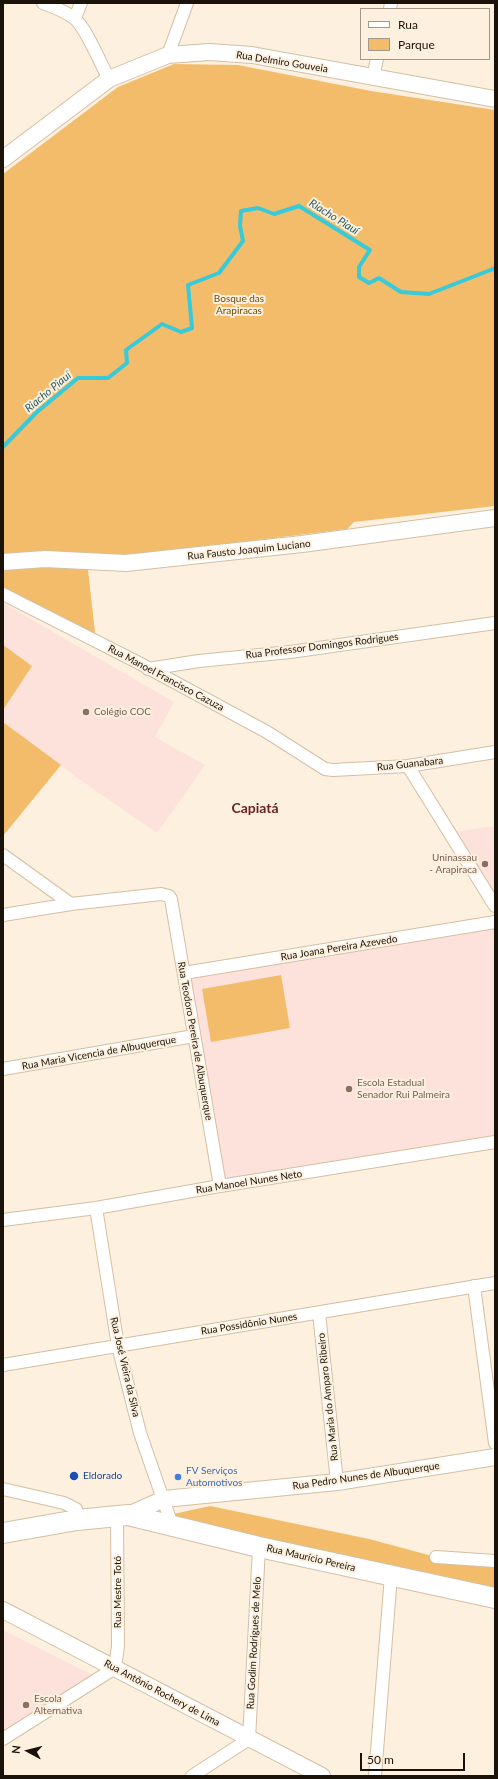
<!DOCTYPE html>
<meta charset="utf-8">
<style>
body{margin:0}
#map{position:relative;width:498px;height:1779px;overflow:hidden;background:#fdf0df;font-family:Lato,sans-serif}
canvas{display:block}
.frame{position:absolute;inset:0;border:4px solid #1b1309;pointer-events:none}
.legend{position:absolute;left:360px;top:8px;width:130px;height:52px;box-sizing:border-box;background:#fdf0df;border:1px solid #a39889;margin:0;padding:5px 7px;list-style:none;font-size:12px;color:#1b1309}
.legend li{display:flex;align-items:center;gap:8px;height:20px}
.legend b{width:20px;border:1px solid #a39889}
.north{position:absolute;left:8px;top:1731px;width:40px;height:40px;-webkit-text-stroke:3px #fdf0df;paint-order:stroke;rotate:277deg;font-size:11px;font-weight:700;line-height:16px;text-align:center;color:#1b1309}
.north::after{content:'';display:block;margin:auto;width:14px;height:18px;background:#1b1309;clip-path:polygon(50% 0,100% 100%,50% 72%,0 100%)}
.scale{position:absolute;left:360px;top:1753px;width:105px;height:18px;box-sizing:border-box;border:2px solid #1b1309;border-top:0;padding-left:5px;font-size:12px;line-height:14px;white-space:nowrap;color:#1b1309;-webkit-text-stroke:3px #fdf0df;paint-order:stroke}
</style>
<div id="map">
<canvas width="498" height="1779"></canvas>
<div class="frame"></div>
<ul class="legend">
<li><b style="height:5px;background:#fff"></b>Rua</li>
<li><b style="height:11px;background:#f3bc6b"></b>Parque</li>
</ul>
<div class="north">N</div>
<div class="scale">50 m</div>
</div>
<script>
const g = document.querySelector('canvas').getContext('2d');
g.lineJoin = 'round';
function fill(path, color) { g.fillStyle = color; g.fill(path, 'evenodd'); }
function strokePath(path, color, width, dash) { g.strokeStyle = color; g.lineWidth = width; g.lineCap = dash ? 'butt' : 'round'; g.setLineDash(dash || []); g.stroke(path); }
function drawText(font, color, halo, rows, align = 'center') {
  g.font = font + ' Lato,sans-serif'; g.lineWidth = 4; g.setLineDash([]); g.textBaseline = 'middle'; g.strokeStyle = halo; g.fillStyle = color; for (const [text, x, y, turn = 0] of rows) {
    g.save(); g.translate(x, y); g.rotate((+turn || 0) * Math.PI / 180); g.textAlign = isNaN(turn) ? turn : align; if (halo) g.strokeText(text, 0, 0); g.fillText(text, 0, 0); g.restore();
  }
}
fill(new Path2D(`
 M3,603L174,702L155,737L205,765L157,833L76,777L3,722Z
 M495,826V897L454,832Z
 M495,922V1142L220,1186L184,973Z
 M3,1630L96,1677L3,1734Z`), '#fce2db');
fill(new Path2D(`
 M174,64L238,65L371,91L495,110V506L354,522L347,529L127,556L28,552L3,556V174L118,87Z
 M87,561L96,641L3,594V562Z
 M3,645L32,666L3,710Z
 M3,722L61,765L3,836Z
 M281,975L290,1028L211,1042L202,989Z
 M210,1506L369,1539L436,1557L495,1561V1598L169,1515Z`), '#f3bc6b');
strokePath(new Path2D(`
 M3,447L37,412L78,378H108L127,363L126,350L162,324L181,332L192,328L188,285L219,273L243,241L240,226L241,211L258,208L274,214L299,206L370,250L359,267V277L369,283L379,278L401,292L429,294L493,269L495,270`), '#37cad9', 4);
const minor = new Path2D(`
 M43,3C54,7 65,11 74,18C86,27 101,65 109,79
 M390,9L391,3
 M75,18L81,3
 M168,55L187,3
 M373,77L377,59
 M3,594L139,663L267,732L325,769L333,770L408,766L495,752
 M148,669L199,661L290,652L495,623
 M408,766L495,906
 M3,855L71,904
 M3,915L71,904L161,894L169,896L171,899L220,1186
 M184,973L495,922
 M3,1069L194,1036
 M96,1208L118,1346L140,1433L172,1525
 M3,1220L96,1208L220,1186L495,1142
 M474,1286L495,1443
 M319,1313L337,1482
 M3,1365L495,1283
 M3,1489L64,1503L76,1509L77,1520
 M436,1557L495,1561
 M3,1739L115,1668L118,1646L117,1516
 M192,1776L249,1739L259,1547
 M375,1776L391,1576`);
const tertiary = new Path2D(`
 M3,159L109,79L168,55L209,52L252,55L495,99
 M3,562L45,559L126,563L302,544L495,518
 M128,1515L164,1499L337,1482L495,1457
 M3,1610L322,1776`);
const primary = new Path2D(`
 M3,1533L77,1520L128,1515L259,1547L495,1598`);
strokePath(minor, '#d4bfa2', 14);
strokePath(tertiary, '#d4bfa2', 18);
strokePath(primary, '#d4bfa2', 22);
strokePath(minor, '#fff', 12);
strokePath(tertiary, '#fff', 16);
strokePath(primary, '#fff', 20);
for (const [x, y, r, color] of [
 [86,712,4,"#8d6e63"],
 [485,864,4,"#8d6e63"],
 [349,1089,4,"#8d6e63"],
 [74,1476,5,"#1a4fb4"],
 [178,1477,4,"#3f7fe0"],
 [26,1705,4,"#8d6e63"]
]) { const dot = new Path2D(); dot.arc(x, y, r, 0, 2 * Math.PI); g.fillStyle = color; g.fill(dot); strokePath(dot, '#fdf0df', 1.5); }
drawText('10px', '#1b1309', '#fdf0df', [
 ["Rua Delmiro Gouveia",282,62,9],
 ["Rua Fausto Joaquim Luciano",249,550,-6],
 ["Rua Professor Domingos Rodrigues",322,646,-7],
 ["Rua Manoel Francisco Cazuza",166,678,28],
 ["Rua Guanabara",410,764,-6],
 ["Rua Joana Pereira Azevedo",339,948,-9],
 ["Rua Teodoro Pereira de Albuquerque",195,1041,80],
 ["Rua Maria Vicencia de Albuquerque",99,1053,-10],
 ["Rua Manoel Nunes Neto",249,1182,-9],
 ["Rua Possidônio Nunes",249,1324,-9],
 ["Rua José Vieira da Silva",125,1367,77],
 ["Rua Maria do Amparo Ribeiro",328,1397,-96],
 ["Rua Pedro Nunes de Albuquerque",366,1476,-8],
 ["Rua Maurício Pereira",311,1558,13],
 ["Rua Mestre Totó",118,1592,-90],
 ["Rua Godim Rodrigues de Melo",254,1643,-87],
 ["Rua Antônio Rochery de Lima",162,1693,28]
]);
drawText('10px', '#714c09', '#fdf0df', [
 ["Bosque das",239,299],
 ["Arapiracas",239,311]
]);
drawText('10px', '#785e54', '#fdf0df', [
 ["Colégio COC",94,712],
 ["Uninassau",477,858,"right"],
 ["- Arapiraca",477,870,"right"],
 ["Escola Estadual",357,1083],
 ["Senador Rui Palmeira",357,1095],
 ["Escola",34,1699],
 ["Alternativa",34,1711]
], 'left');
drawText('10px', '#366cbe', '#fdf0df', [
 ["FV Serviços",186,1471],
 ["Automotivos",186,1483]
], 'left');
drawText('10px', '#164399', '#fdf0df', [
 ["Eldorado",83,1476]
], 'left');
drawText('italic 11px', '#276066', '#fdf0df', [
 ["Riacho Piauí",334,217,32],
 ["Riacho Piauí",48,392,-40]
]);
drawText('bold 14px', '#6a2522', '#fdf0df', [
 ["Capiatá",255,808]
]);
</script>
